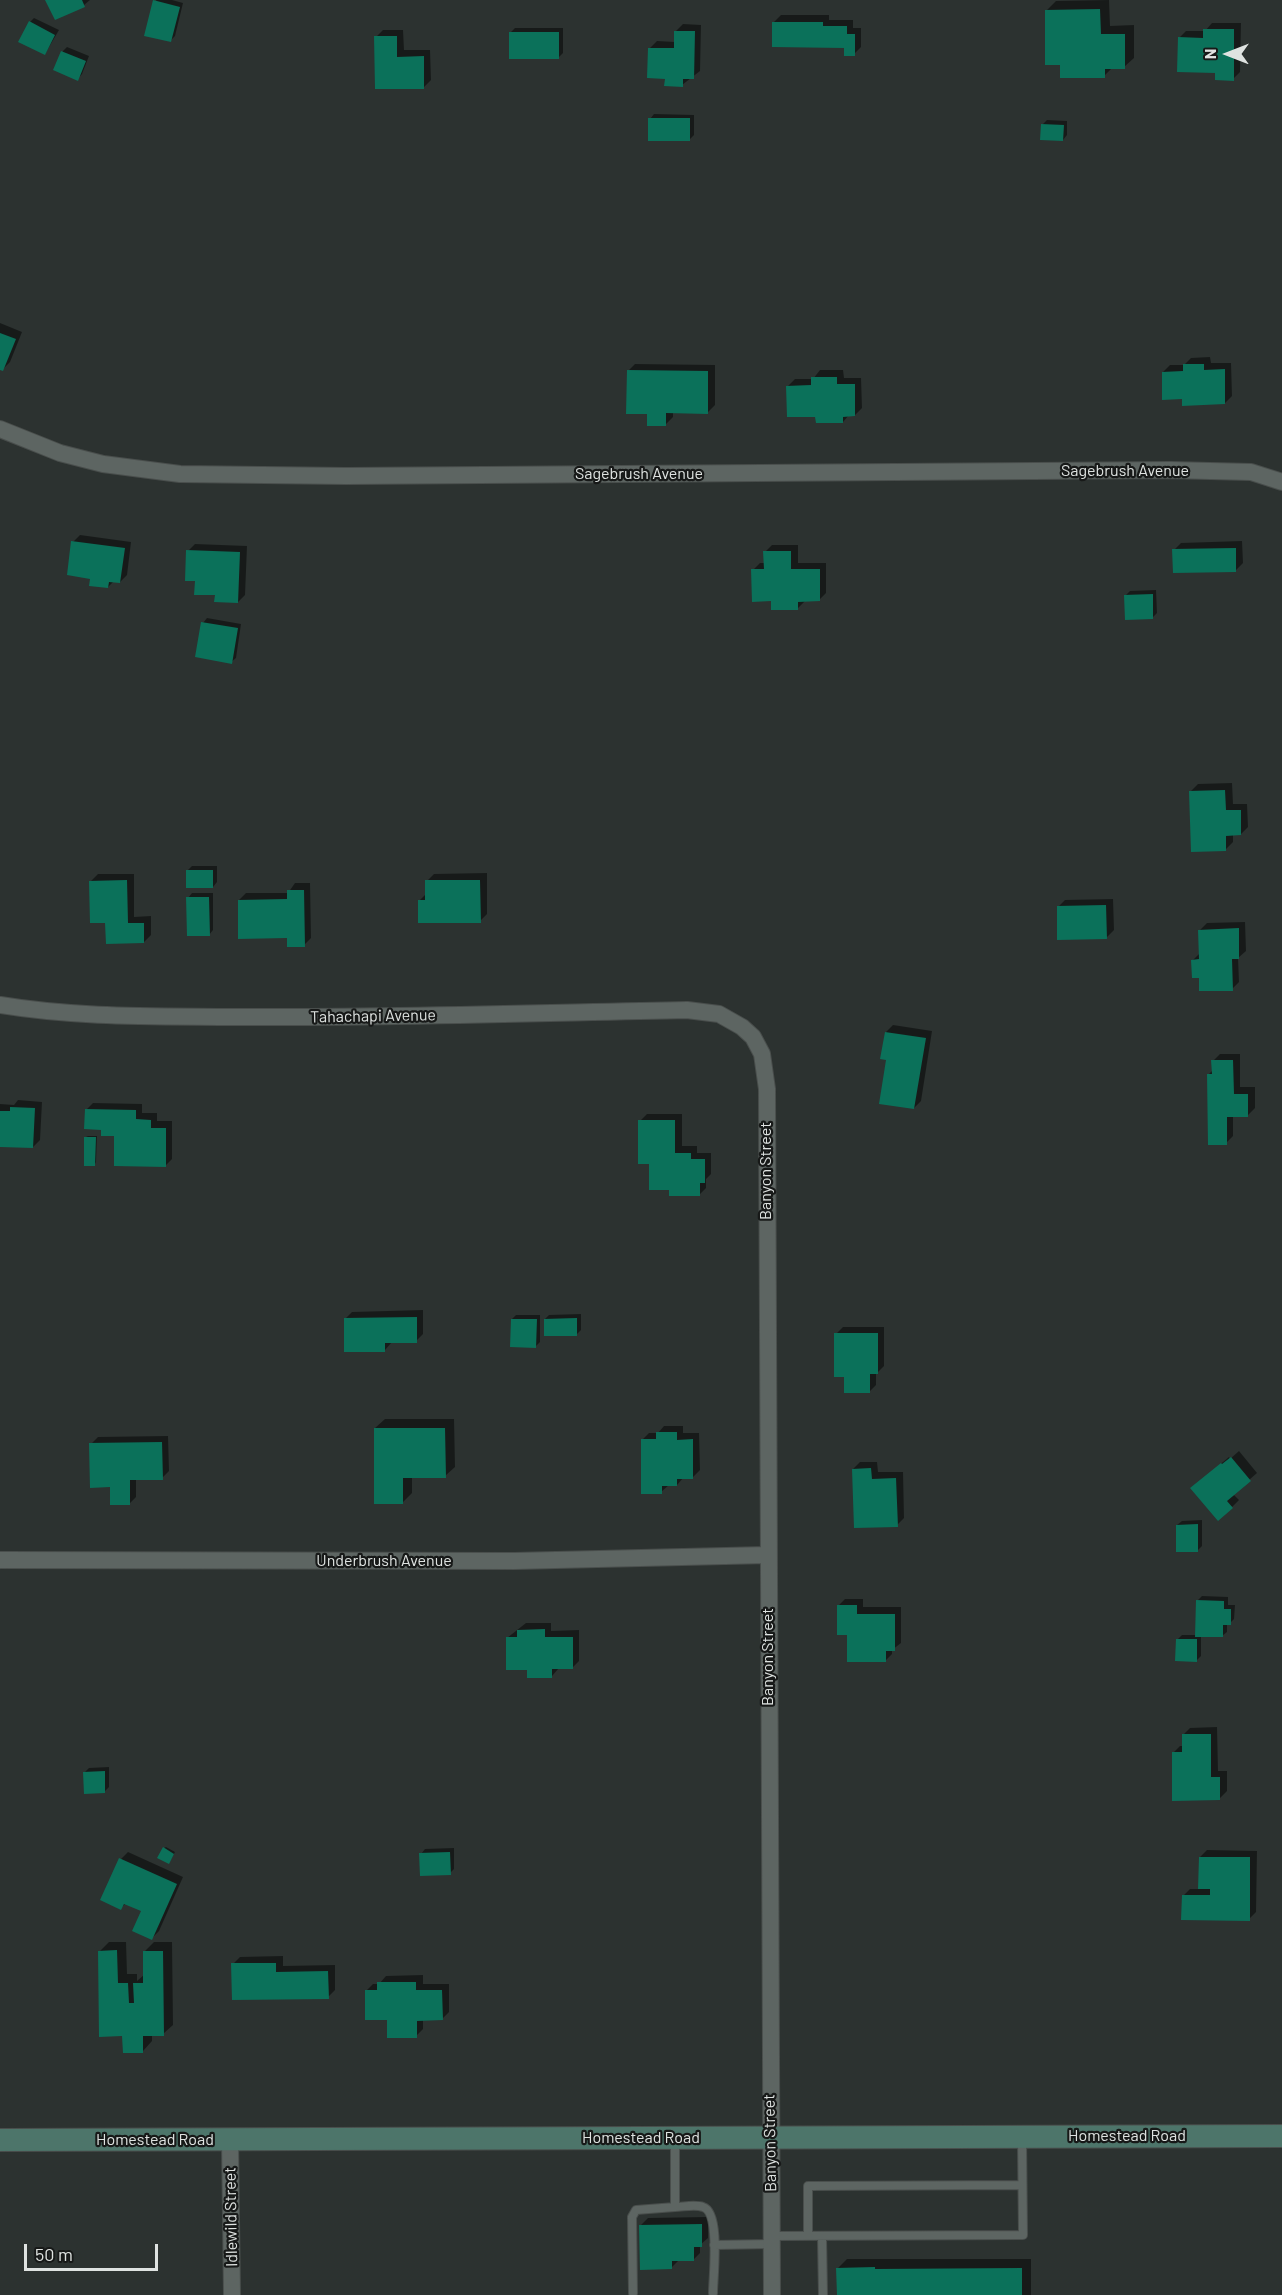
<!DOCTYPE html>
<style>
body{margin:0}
#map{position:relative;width:1282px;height:2295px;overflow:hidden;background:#2c3230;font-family:Barlow,sans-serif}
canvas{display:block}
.north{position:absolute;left:1198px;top:24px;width:60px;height:60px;-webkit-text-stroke:4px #171918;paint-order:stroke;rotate:270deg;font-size:16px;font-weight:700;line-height:24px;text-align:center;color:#dfe3e1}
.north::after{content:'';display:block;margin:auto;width:21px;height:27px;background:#dfe3e1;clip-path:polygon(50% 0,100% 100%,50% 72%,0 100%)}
.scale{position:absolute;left:24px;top:2244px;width:134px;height:27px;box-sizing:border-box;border:3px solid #dfe3e1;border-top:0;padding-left:8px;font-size:18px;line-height:21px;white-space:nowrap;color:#dfe3e1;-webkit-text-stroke:4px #171918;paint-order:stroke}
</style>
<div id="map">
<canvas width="1282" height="2295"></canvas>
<div class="north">N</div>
<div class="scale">50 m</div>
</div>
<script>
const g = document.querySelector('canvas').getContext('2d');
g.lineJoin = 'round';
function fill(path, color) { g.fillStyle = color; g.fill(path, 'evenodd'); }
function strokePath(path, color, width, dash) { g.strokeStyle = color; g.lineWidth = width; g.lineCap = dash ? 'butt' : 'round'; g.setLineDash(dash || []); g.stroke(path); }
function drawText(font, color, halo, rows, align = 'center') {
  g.font = font + ' Barlow,sans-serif'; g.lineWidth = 4.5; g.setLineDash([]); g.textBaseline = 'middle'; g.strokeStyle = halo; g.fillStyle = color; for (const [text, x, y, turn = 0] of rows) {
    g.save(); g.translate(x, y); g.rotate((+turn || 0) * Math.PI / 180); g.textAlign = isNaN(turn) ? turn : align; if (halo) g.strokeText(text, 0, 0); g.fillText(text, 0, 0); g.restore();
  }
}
fill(new Path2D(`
 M47,0H90L84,5Z
 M156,0H172L183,3L175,36L170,41Z
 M1109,0L1110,26L1134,25V58L1124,67H1113L1104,76L1062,63L1047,10L1056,1Z
 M781,15H829V20H853V28H861V47L854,54L846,46L774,22Z
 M34,18L59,30L45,54L30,22Z
 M1212,23H1241L1240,72L1233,79L1179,38L1186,31H1205Z
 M683,24L701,25L700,71L682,85L666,77L650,48L657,41L675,42L676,31Z
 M515,28H563V53L559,57L510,33Z
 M383,30H403L404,50H430L431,80L424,87L376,37Z
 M67,47L89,56L82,74L78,79L55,70L63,51Z
 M654,114L694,115V135L689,140L650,119Z
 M1047,120L1067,121V135L1063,140L1042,125Z
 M0,323L22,332L10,362L3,369L0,368Z
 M1210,357L1211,363H1231L1232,396L1225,403L1183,398L1163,372L1170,365H1184L1191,358Z
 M635,364L715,365V405L708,412H673V417L666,424L649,412L628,371Z
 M820,370H843L844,378H861L862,408L855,415H849L843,422L817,415L788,386L795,379H813Z
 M80,535L131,542L127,575L120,582L114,581L108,587L92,577L73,542Z
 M1242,541L1243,563L1236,570L1174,550L1181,543Z
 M195,544L247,546L245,595L238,602L216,594L196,580L188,551Z
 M772,545H798V563H826V593L819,600L805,601L798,608L772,600L753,570L760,563H765V552Z
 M1156,590L1157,613L1152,618L1126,595L1130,591Z
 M207,618L241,624L236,658L231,662L203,623Z
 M1232,783L1233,804H1247L1248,827L1241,834H1233V842L1226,849L1191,791L1198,784Z
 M192,866H217V882L213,887L188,870Z
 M487,873V914L480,921L419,901L427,893V881L434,874Z
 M98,874H134V917L151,916V935L144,942L107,921L91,881Z
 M295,883H310L311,938L304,945L288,937L239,900L246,893H288Z
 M192,893H213V930L209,935L188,898Z
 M1113,899L1114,930L1107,937L1058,907L1065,900Z
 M1245,922L1246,951L1238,958L1239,982L1232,989L1200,976L1193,960L1200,953V930L1207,923Z
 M893,1025L932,1031L921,1101L914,1108L886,1032Z
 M1220,1054H1240V1087H1255V1108L1248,1115H1233V1136L1226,1143L1209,1074L1213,1070V1061Z
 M18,1100L42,1102L40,1140L33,1147L0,1145V1104L14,1105Z
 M93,1103L142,1104V1113H157V1121H172V1159L165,1166L116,1135L102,1129L86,1110Z
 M647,1114H682V1146H697V1153H711V1174L706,1179V1188L699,1195L670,1188L640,1121Z
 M88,1136H97L96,1162L95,1164L86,1137Z
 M423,1310V1334L416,1341L392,1342L385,1350L345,1319L352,1312Z
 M581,1314V1330L577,1334L545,1319L549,1315Z
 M516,1315H540V1342L536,1346L512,1319Z
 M843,1327H884V1366L876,1374V1385L869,1392L845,1375L836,1334Z
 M385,1419H454L455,1467L445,1476H412V1493L402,1503L375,1428Z
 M664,1426H683V1433H699L700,1470L693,1477H684L677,1485H669L661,1492L642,1440L649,1433H658Z
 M168,1436L169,1471L162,1478L136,1479V1497L129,1504L111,1486L91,1444L98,1437Z
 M1239,1451L1257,1473L1233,1494L1239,1500L1232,1507L1199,1482L1229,1457L1230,1459Z
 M860,1462H877L878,1472H903L904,1518L897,1525L853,1469Z
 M1202,1520V1546L1198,1550L1177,1525L1182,1521Z
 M1202,1596L1228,1597V1605H1235L1234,1619L1230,1623H1227V1632L1222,1636H1201V1656L1197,1660L1178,1639L1182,1635H1196L1197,1601Z
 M845,1599H863V1607H901V1643L892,1650V1654L885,1661L838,1606Z
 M526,1623H551V1631L579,1630V1661L572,1668H559L552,1676L529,1668L507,1638Z
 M1217,1727L1218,1771H1227V1791L1220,1798L1173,1753L1180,1746H1183V1735L1190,1728Z
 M109,1767V1787L104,1792L85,1772L89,1768Z
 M166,1847L175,1852L170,1861L164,1848Z
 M454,1848V1869L450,1873L421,1854L425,1849Z
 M1207,1850L1257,1851L1256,1912L1249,1919L1183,1896L1190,1889H1200V1857Z
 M128,1852L183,1877L159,1931L152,1938L142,1910L126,1903L121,1908V1859Z
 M109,1942H126L127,1974H137V1981L145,1974L144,1952L154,1942H172L173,2025L163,2034H152V2041L143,2051L124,2035L100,1951Z
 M283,1956V1966L335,1965V1990L328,1997L233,1964L240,1957Z
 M423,1975V1984H449V2012L442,2019H423V2029L416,2036L388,2019L366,1991L373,1984H379L386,1976Z
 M708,2217V2238L700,2245V2253L693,2260H679L671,2268L641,2225L648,2218Z
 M847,2259H1031V2295H838V2268Z`), '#0007');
fill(new Path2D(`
 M45,0H82L85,7L55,20Z
 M153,0L180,7L171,42L144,36Z
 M1100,9L1101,34H1125V69H1105V78H1060V65H1045V10Z
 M29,21L55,35L45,55L18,42Z
 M772,22H823V26H847V34H855V56H844V48L772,47Z
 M1203,29H1234V81L1215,80V73L1177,72L1178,37L1203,38Z
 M674,31H695L694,79H683V87L664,86L665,79L647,78L648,48H674Z
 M509,32H559V59H509Z
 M374,36H397V57L424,56V89H375Z
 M61,51L86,61L78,81L53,70Z
 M648,118H690V141H648Z
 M1041,124L1064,125L1063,141L1040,140Z
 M0,333L16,339L3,371L0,370Z
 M1183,364H1204V370L1225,369V404L1182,406V399L1162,400V372L1183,371Z
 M627,370L708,371V414L666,413V426H647V414H626Z
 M811,377H837V384H855V416L843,417V423H816L815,417H787L786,386L811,385Z
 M71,541L125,548L120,583L109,582L108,588L89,586L90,579L67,575Z
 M1236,548V572L1173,573L1172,549Z
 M186,550L240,552L238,603L214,602L215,595H194L195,581H185Z
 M763,551H791V569H820V601L798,602V610H771V601L752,602L751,569H764Z
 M1153,594V619L1125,620L1124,595Z
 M201,622L238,628L232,664L195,657Z
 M1225,790L1226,810H1241V835L1226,836V851L1191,852L1189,791Z
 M186,870H213V888H186Z
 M127,880L128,923H144V943L106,944L105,923H90L89,881Z
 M425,880H480L481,923H418V900H425Z
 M287,890H304L305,947H287V938L238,939V900L287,899Z
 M186,897H209L210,936H187Z
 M1106,905L1107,939L1057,940V906Z
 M1239,928V959H1232L1233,991H1199V978H1192L1191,960L1199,959L1198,930Z
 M885,1032L926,1038L914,1109L879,1104L886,1060L880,1059Z
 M1211,1060H1233L1234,1094H1248V1117H1227V1145H1208L1207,1074H1212Z
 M10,1107L35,1108L33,1148L0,1147V1111H10Z
 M85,1109L136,1110V1119L151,1120V1128H166V1167L114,1166V1136H101V1130L84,1129Z
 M638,1120H675V1153H691V1159H705V1183H700V1196H669V1190H649V1164H638Z
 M84,1137H96L95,1166H84Z
 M417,1317V1343H385V1352H344V1318Z
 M577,1318V1336H544V1319Z
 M511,1319H537L536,1348L510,1347Z
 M834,1333H878V1374H870V1393H844V1377H834Z
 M374,1428H445L446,1478H403V1504H374Z
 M656,1432H677V1440L693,1439V1479H677V1486H662V1494H641V1439H656Z
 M162,1442L163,1480H130V1505H110V1487L90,1488L89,1443Z
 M1231,1457L1251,1481L1227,1501L1233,1508L1218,1521L1190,1488L1221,1463L1222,1464Z
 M871,1468L872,1479L896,1478L898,1527L854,1528L852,1469Z
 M1198,1524V1552H1176V1525Z
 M1196,1600L1224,1601V1609H1231V1625H1223V1637H1195Z
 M837,1605H857V1614H895V1651H886V1662H847V1635H837Z
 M545,1629V1637H573V1669H552V1678H527V1670H506V1637H517V1630Z
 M1176,1639H1197V1662L1175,1661Z
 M1182,1734H1211V1777H1220V1800L1172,1801V1752H1182Z
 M105,1771V1793L84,1794L83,1772Z
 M163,1847L174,1854L169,1864L157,1858Z
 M450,1852L451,1875L420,1876L419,1853Z
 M1199,1857H1250V1921L1181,1920L1182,1895H1210V1889H1198Z
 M119,1858L177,1884L152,1940L132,1931L141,1911L124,1904L121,1910L100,1900Z
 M117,1950L118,1983H128L129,2003H134L133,1983H143V1951H163L164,2036H143V2053H123L122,2036L99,2037L98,1951Z
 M231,1963H276V1972L328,1971L329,1999L232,2000Z
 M377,1982H416V1990H442L443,2020L417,2021V2038H387V2020H365V1990H377Z
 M702,2224V2247H694V2261H672V2269L640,2270L639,2225Z
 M875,2267V2269L1022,2268V2295H837L836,2268Z`), '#0b715a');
const service = new Path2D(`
 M675,2207C683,2207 695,2204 703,2207C721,2212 713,2277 713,2293
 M771,2236L1023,2235L1022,2137
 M808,2236V2186L1022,2185
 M822,2236L823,2295
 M714,2245L771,2244
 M633,2293L632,2217L636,2210L675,2207V2138`);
const minor = new Path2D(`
 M0,429L60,453L103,464L180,474L346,476L1170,470L1251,472L1282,482
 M0,1005C78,1018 157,1016 236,1017C386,1018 537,1013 687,1010L719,1014L742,1027L753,1037L762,1054L767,1089L772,2295
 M0,1560L514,1561L767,1555
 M230,2140L232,2295`);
const secondary = new Path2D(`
 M0,2140L1282,2136`);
strokePath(service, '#494e4c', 10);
strokePath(minor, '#494e4c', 18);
strokePath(secondary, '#494e4c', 24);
strokePath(service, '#5d6562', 8);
strokePath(minor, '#5d6562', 16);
strokePath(secondary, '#4d756a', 22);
drawText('16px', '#dfe3e1', '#171918', [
 ["Sagebrush Avenue",1125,471],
 ["Sagebrush Avenue",639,474],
 ["Tahachapi Avenue",373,1016,-1],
 ["Banyon Street",766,1171,-90],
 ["Underbrush Avenue",384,1561],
 ["Banyon Street",768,1657,-90],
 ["Homestead Road",1127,2136],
 ["Homestead Road",641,2138],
 ["Homestead Road",155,2140],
 ["Banyon Street",770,2143,-91],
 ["Idlewild Street",231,2217,-91]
]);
</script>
